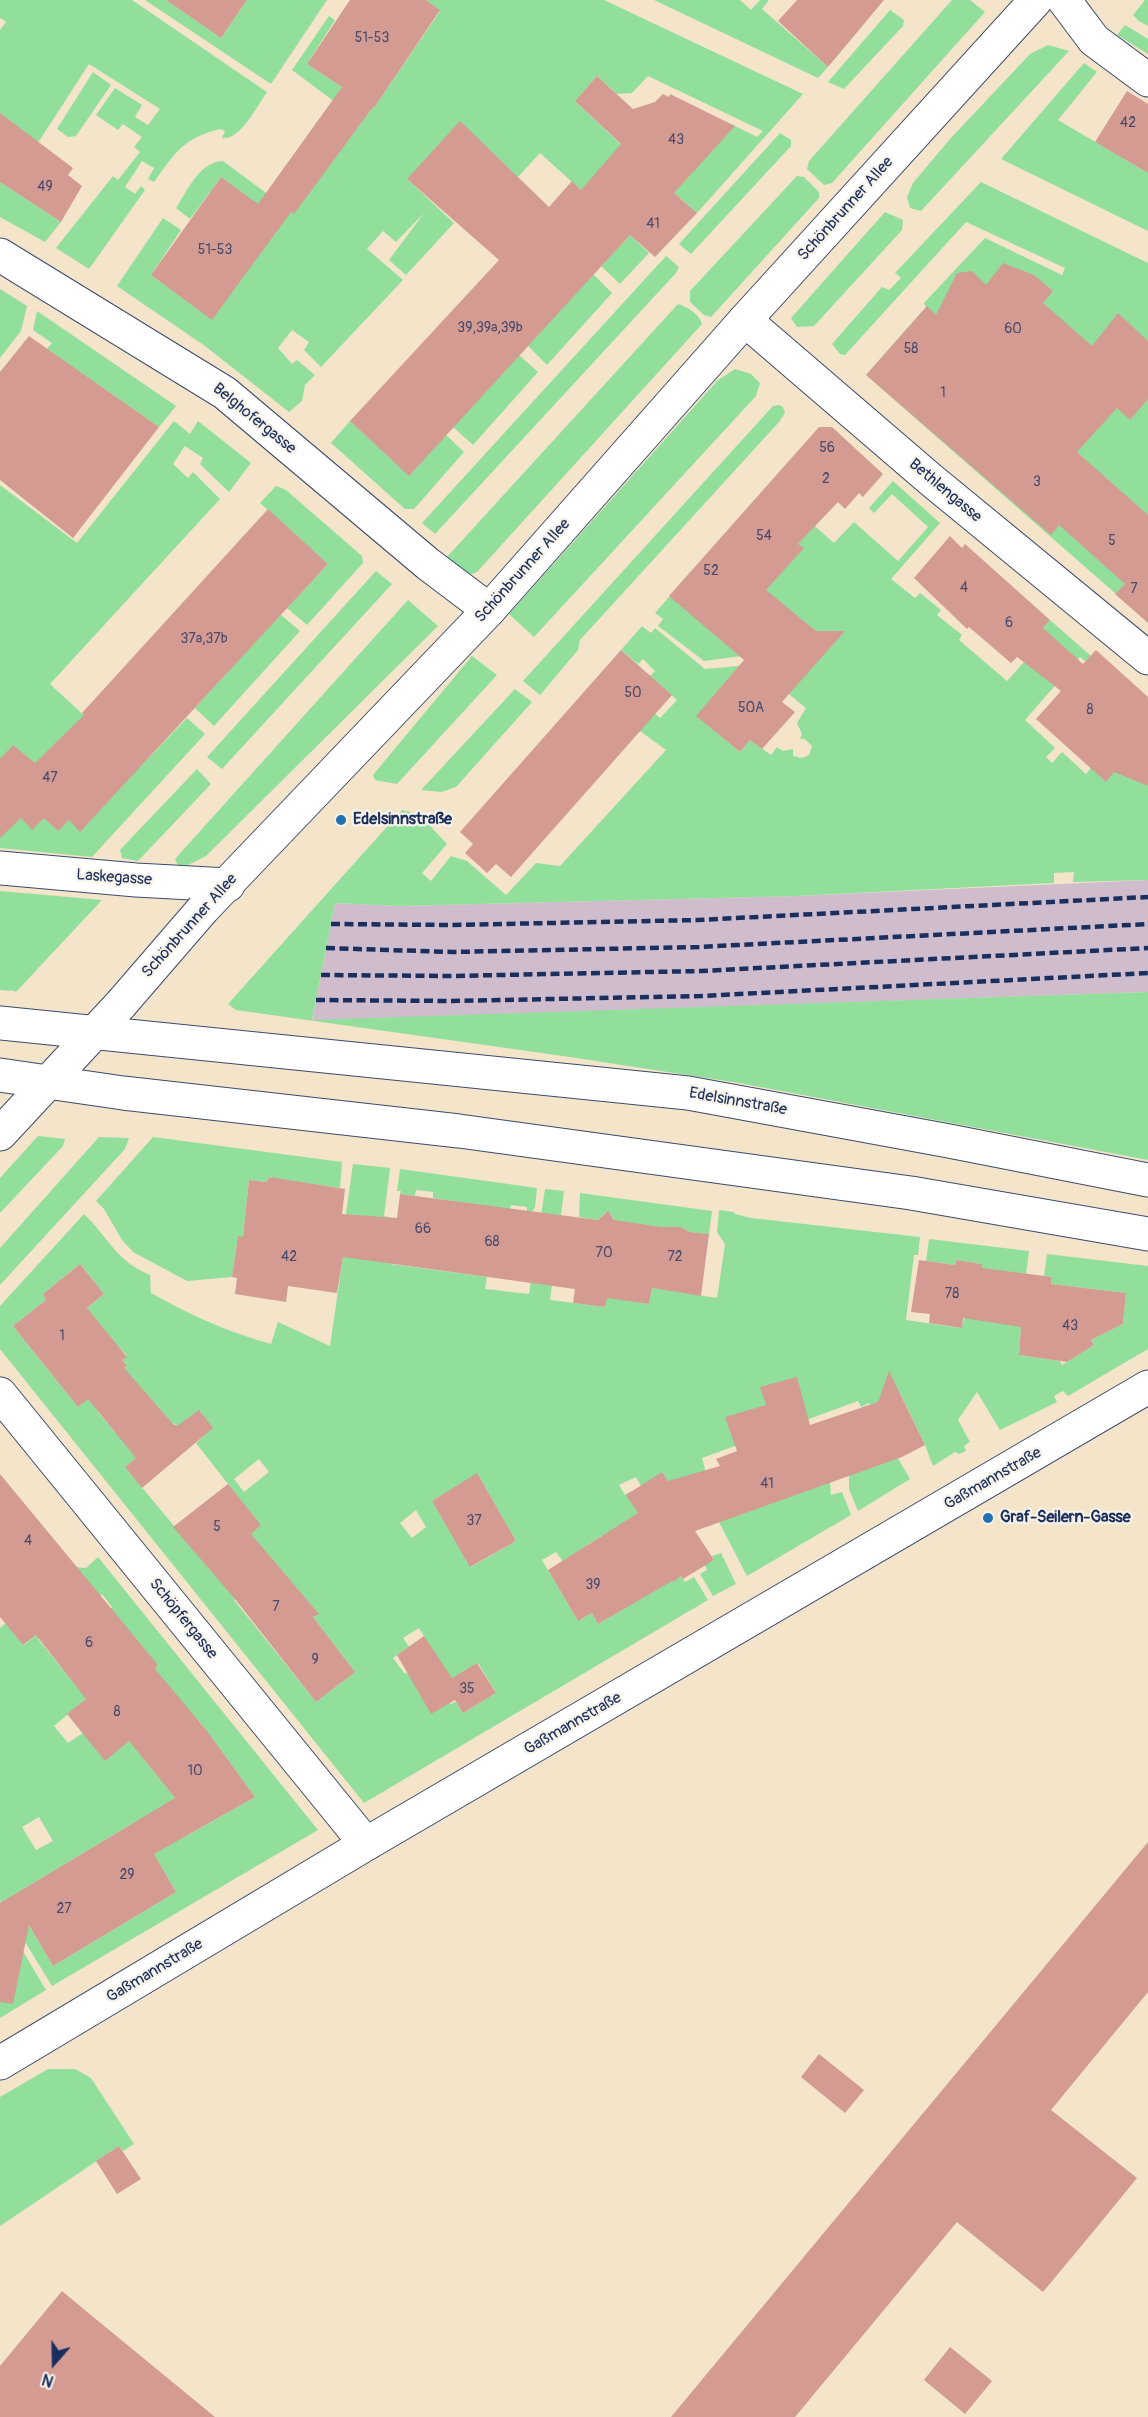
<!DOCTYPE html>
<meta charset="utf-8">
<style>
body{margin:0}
#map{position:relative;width:1148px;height:2417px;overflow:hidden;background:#f3e4ca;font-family:Pangolin,sans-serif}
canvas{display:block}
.north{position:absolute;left:24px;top:2333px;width:60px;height:60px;-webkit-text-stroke:4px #f7f3e8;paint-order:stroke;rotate:200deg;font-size:16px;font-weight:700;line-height:24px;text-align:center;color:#1b2f5e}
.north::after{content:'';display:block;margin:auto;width:21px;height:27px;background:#1b2f5e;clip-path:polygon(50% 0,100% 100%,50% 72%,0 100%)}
</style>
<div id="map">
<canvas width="1148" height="2417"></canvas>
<div class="north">N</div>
</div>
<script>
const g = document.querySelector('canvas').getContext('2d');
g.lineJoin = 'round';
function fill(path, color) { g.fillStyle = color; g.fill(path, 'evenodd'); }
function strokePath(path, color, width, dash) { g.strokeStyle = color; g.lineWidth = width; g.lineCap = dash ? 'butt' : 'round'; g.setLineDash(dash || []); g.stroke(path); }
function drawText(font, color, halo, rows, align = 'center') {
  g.font = font + ' Pangolin,sans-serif'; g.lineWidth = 4.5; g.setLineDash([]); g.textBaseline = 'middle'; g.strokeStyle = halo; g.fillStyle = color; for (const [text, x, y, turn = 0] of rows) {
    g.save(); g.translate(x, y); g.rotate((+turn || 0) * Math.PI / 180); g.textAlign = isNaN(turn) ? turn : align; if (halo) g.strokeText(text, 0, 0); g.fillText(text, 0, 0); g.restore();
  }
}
fill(new Path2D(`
 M1148,880V992L312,1021L335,903L399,906L796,896Z`), '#cfbdce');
fill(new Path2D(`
 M0,0H132L267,92C257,106 240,141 222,138L225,131L220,129C183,138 175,153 154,182L148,179L154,168L142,161L125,187L135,194L141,186L145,190L89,269L56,248L113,176L118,180L140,152L134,147L142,137L123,124L118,130L96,115L115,88L142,105L135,117L148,125L160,109L89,64L32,152L0,129V30L6,22L0,18Z
 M145,0H166L221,38L247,0H327L271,84Z
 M426,0H604L803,94L697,213L674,193L731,124L757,137L763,131L648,76L632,93L617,94L597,76L575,101L654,176L581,190L540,153L518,177L407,179L454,223L406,275L389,260L424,213L396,242L383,231L367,249L403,280L321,367L304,350L309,342L292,330L278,348L292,364L297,360L315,375L305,385L302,401L289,412L205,346L117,286L163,218L181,230L151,275L212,319L282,223L221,177L190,219L176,208C188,190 199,162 223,161L293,213L362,122L292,70L329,16L335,20L307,64L374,108L440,11Z
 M654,0H740L751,10L760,0H769L762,9L828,67L818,78Z
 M952,0H970L985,12L832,183L824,185L807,169L809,161Z
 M1145,0H1148V26L1139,21L1133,15Z
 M890,10L904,20L903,26L844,89L828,82Z
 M1125,25L1148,39V54L1117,35Z
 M1048,45L1069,51L921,211L910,208L907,197L913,183L950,139L1030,54Z
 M1084,63L1097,72L1058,120L1148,173V231L1001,159Z
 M93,72L111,85L76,136L68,137L57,129Z
 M780,133L791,140V146L691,254L679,244Z
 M797,176L804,177L819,192V198L711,317L704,315L690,302V291Z
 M0,182L61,222L45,242L0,217Z
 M981,182L1148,263V622L866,375L926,307L924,303L985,238L1062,275L1065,268L966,222L845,355L840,354L832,344L882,287L889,290L901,278L895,273Z
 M885,212L903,220L902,230L814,326L797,327L791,318Z
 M630,235L649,253L620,284L601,266Z
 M666,256L679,267L676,273L435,534L422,523Z
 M593,274L612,293L547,365L528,346Z
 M0,289L27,306L21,331L0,358Z
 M678,304C688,307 700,315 702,324L477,572L467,576L446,558Z
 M37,311L176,406L159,427L47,349L52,343L33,330Z
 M519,355L538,372L473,445L453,427Z
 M735,369L751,374L760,383L756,396L534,637L509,614L718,380Z
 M779,405L783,407L785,413L779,422L580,640L578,650L540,695L523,681L773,406Z
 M174,421L190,434L198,421L251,463L229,492L200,464L203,458L185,446L173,464L188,478L193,472L220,499L50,684L140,767L187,718L205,734L92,857L0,848V485L77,543Z
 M350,421L409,475L446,435L464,452L414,509H405L331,443Z
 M893,481L940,523L891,579L915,598L920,593L941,610L937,615L962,635L959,640L1007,681L1043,641V628L1050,620L1091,656L1086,662L1080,657L1025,720L1055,748L1046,757L1052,763L1062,752L1086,774L1144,702L1148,704V880L1073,882L1074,872L1054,873V883L796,896L399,906L335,903L312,1020L1148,992V1160L739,1083L570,1057L236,1010L228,1004L402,810L419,814L447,844L422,873L431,881L451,856L467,861L506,895L536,863L560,866L666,750L640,731L647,707L660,718L677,700L650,676L655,671L643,659L638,664L621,650L642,626L651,633L655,628L705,669L739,666L717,733L740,752L750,740L771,755L777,747L783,751L793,749V756L802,758L809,755L812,746L805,739H800L802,734L797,723L806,708L742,656L704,661L658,626L663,619L655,613L768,485L834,543L854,522L898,561L928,527L892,494L874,513L869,508Z
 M276,486L286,490L362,556L363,563L307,625L287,608L328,564L260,503Z
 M376,571L392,584L222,769L207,757Z
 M408,600L438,626L206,856L180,869L175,859Z
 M280,614L300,631L214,726L195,708Z
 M472,656L497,675L397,784L375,780L373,775Z
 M515,689L532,702L456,787L441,792L421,790Z
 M197,769L211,784L138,861L122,858L120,850Z
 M0,891L102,900L15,993V991L0,990Z
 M38,1136L65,1139L63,1146L0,1213V1178Z
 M99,1137L129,1138L125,1149L0,1285V1248Z
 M153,1137L342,1162L340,1188L305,1183H276L271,1176L266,1182L249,1180L243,1237H238L232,1277L187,1281L133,1252L122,1240L104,1209L96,1201Z
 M353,1164L390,1168L384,1216L391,1218L394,1241L391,1264L487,1277L485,1289L529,1294L545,1189L564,1191L550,1300L605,1307L607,1291L630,1301L649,1304L652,1288L717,1298L725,1244L717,1232L719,1210L734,1212L735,1214L751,1218L920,1237L918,1255H914L906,1320L961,1328L982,1264L956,1260L955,1265L926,1261L929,1239L1029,1251L1026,1274V1320L1021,1328L1019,1355L1060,1361L1062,1365L1094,1345L1091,1340L1123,1324L1126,1293L1051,1284L1052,1277L1044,1276L1047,1254L1148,1266V1349L1068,1396L1063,1391L1054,1396L1057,1402L1000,1430L977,1392L958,1420L970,1442L964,1446L966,1451L959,1454L955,1452L933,1466L925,1445L900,1393L872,1411L869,1403L861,1407L858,1401L702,1458L711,1492L641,1486L636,1477L619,1485L625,1495L631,1491L671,1560L662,1566L672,1582L681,1576L685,1582L694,1577L708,1600L364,1803L0,1349V1306L84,1214C109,1238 116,1261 150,1275L151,1293C190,1315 228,1332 271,1344L278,1322L330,1346L346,1236L343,1235ZM80,1264L104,1294L83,1312L114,1351L119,1347L127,1356L122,1360L127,1366L78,1407L13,1326L46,1300L43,1294ZM122,1393L115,1432L98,1412ZM174,1423L179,1429L203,1437L196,1443L260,1525L209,1568L125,1467L149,1448L147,1445ZM259,1459L269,1472L244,1492L234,1479ZM477,1474L516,1541L471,1567L432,1501ZM416,1510L426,1527L412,1538L400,1523ZM601,1536L638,1600L598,1624L592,1613L578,1621L542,1560L556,1552L569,1570L581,1549ZM282,1571L318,1613L313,1617L355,1672L316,1702L234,1600L260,1575ZM419,1628L427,1641L412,1651L403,1638ZM407,1648L419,1664L405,1674L393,1658ZM478,1663L496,1693L463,1713L456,1702L450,1704L439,1686Z
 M400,1169L537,1188L535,1207L532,1212L527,1211V1207L511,1205L510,1210L433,1198V1192L416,1190L415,1196L400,1194L401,1191H397Z
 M580,1193L712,1211L709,1234L689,1232L681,1227L658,1228L615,1221L611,1215L605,1213L598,1220L579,1217Z
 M896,1455L910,1479L858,1511L849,1489V1475Z
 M830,1482L831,1495L842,1492L851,1515L747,1576L719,1522Z
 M721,1553L736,1584L713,1596L700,1574L707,1570L705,1565L714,1560L712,1556Z
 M98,1557L318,1830L52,1986L0,1901V1628L74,1567L86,1568ZM96,1594L99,1597L102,1594L112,1607L110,1610L158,1666L87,1730L68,1743L54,1726L92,1694L77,1677L72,1681L38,1639ZM71,1607L24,1645L14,1634ZM199,1721L255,1797L188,1835L168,1815L180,1804L146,1762ZM39,1817L53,1841L36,1850L22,1827ZM135,1822L176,1892L53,1966L12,1896Z
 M0,1913L46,1990L0,2018V1990L17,1984L19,1973L0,1942Z
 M48,2069H75L91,2078L134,2144L123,2151L119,2146L0,2226V2097Z`), '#92df9c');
fill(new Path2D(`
 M166,0H247L221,38Z
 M350,0H426L440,10L374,108L373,107L294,214L291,212L212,320L151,275L221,177L258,204L342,87L307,64Z
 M797,0H884L828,67L778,21Z
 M597,76L633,109L655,102L663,94L669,97L670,94L735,126L674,193L697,213L655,257L630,235L409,476L350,421L499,260L407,179L460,121L549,207L572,181L581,190L621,144L575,101Z
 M1127,91L1148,104V173L1095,142Z
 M0,113L73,168L68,175L82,186L61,222L0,182Z
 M1003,263L1034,275L1053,291L1043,303L1092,346L1118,313L1148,341V399L1130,420L1117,408L1077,452L1148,515V623L1115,594L1125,584L1059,525L1051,535L866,375L927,306L936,315L957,273L972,271L986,285Z
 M29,336L159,427L73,538L0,480V372Z
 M819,427H832L883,474L863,497L859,493L845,509L838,502L798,544L804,548L766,590L816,631H845L782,702L795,712L762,749L750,740L740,752L696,716L744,660L669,596Z
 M268,509L328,564L80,832L69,820L58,831L44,818L32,830L21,818L0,838V759L13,745L35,763L84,715L82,713Z
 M950,536L962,548L965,544L1050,620L1043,628L1083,664L1096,650L1148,697V786L1114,772L1106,782L1036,719L1061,691L1017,657L1011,663L969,627L967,629L914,578Z
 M621,650L672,695L511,877L496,864L487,873L465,853L473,844L460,832Z
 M270,1177L345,1189L342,1214L397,1218L400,1194L598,1220L608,1211L614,1220L661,1227H681L689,1232L709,1234L701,1296L652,1288L649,1304L607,1298L605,1307L573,1303L575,1289L343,1257L337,1293L288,1286L286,1302L235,1294L237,1278L232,1277L238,1236L243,1237L249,1180L266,1182Z
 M919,1260L955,1265L956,1260L982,1264V1268L1052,1277L1051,1284L1126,1293L1123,1324L1091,1340L1094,1345L1067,1362L1019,1355L1021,1327L963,1318L962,1328L929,1323L930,1314L911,1312Z
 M80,1264L104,1294L87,1308L127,1357L122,1360L127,1366L124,1368L173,1424L177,1426L199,1410L213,1428L142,1488L125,1467L136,1458L88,1399L78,1407L13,1326L46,1300L43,1294Z
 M889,1371L925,1445L902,1457L695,1531L714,1560L683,1579L681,1576L673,1582L672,1581L598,1624L592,1613L578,1621L548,1570L638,1513L626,1495L662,1472L668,1481L720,1466L716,1459L737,1451L725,1417L766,1405L760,1387L797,1377L810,1425L878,1402Z
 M477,1473L516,1541L470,1567L432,1501Z
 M0,1474L158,1665L155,1669L207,1731L255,1797L154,1854L176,1892L53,1966L29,1925L13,2004L0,2002V1903L175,1798L129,1741L105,1761L67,1714L86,1699L36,1635L23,1645L0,1617Z
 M228,1484L261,1525L251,1534L319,1614L313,1617L355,1672L316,1702L235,1599L173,1527Z
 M424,1636L452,1678L477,1663L496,1693L463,1713L455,1700L431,1714L397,1655Z
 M1148,1842V1992L1051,2110L1137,2178L1102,2221L1043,2292L957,2222L795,2417H671Z
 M819,2054L864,2090L845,2113L801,2077Z
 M119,2146L141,2179L117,2194L96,2161Z
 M62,2291L86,2311L215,2417H0V2366Z
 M950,2347L992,2381L965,2414L924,2380Z`), '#d49b93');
const minor = new Path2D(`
 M1064,0L1094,40L1148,80
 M0,255L225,393L428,564L489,610
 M745,320L930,479L1148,658
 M0,868L136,880L228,885
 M0,1394L366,1844`);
const tertiary = new Path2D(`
 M203,909L489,610L745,320L1036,0
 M0,1134L121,1004
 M0,2063L366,1844L1148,1387`);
const secondary = new Path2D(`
 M0,1023L688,1093L949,1141L1148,1180
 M0,1075L123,1093L459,1131L911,1193L1148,1234`);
strokePath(minor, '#3b4a6e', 35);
strokePath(tertiary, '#3b4a6e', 35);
strokePath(secondary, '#3b4a6e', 35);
strokePath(minor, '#fff', 33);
strokePath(tertiary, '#fff', 33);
strokePath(secondary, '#fff', 33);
strokePath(new Path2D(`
 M331,924L452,925L698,920L1148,897
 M326,948L452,952L699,947L1148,924
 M321,975L451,976L701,971L1148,948
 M316,1000L451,1001L701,996L1148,973`), '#1b2f5e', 4.5, [9, 4.5]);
const tertiaryBridge = new Path2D(`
 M121,1004L203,909`);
strokePath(tertiaryBridge, '#3b4a6e', 35, []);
strokePath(tertiaryBridge, '#fff', 33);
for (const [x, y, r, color] of [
 [341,820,6,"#1f6fb2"],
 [988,1518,6,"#1f6fb2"]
]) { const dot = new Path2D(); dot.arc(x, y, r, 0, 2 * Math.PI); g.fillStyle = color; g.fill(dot); strokePath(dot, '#f7f3e8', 2); }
drawText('14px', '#494a6b', null, [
 ["51-53",372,38],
 ["42",1128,123],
 ["43",676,140],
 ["49",45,187],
 ["41",653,224],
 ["51-53",215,250],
 ["39,39a,39b",490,328],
 ["60",1013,329],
 ["58",911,349],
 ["1",943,393],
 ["56",827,448],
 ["2",826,479],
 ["3",1037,482],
 ["54",764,536],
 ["5",1112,541],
 ["52",711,571],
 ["4",964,588],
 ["7",1134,589],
 ["6",1009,623],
 ["37a,37b",204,639],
 ["50",633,693],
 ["50A",751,708],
 ["8",1090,710],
 ["47",50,778],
 ["66",423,1229],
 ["68",492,1242],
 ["70",604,1253],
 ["42",289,1257],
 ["72",675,1257],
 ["78",952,1294],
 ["43",1070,1326],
 ["1",62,1336],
 ["41",767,1484],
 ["37",474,1521],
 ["5",217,1527],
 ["4",28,1541],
 ["39",593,1585],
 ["7",276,1607],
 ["6",89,1643],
 ["9",315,1660],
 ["35",467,1689],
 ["8",117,1712],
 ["10",195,1771],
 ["29",127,1875],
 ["27",64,1909]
]);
drawText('16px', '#1b2f5e', '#f7f3e8', [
 ["Schönbrunner Allee",846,209,-48],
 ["Belghofergasse",254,419,39],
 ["Bethlengasse",945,491,40],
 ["Schönbrunner Allee",523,571,-48],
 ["Laskegasse",114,878,4],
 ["Schönbrunner Allee",190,926,-48],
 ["Edelsinnstraße",738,1102,10],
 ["Gaßmannstraße",993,1479,-30],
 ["Schöpfergasse",183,1619,51],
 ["Gaßmannstraße",573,1724,-30],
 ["Gaßmannstraße",155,1971,-31]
]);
drawText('bold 16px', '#1b2f5e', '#f7f3e8', [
 ["Edelsinnstraße",353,820],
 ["Graf-Seilern-Gasse",1000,1518]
], 'left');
</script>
